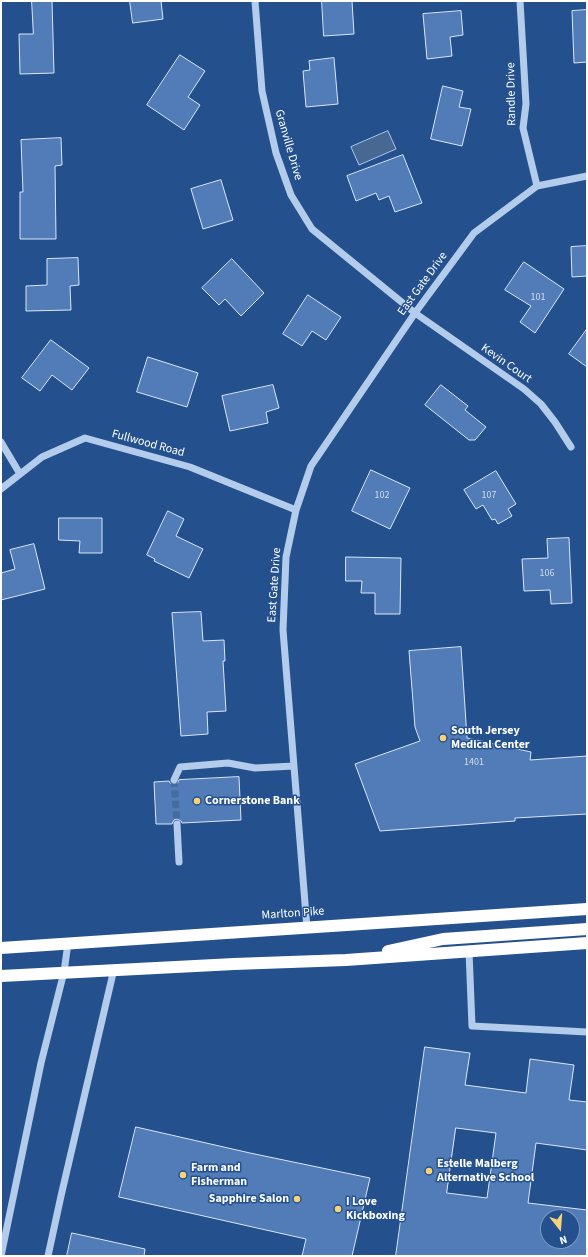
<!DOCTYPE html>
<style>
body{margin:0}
#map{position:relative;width:588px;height:1257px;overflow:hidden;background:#24518e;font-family:"Source Sans 3",sans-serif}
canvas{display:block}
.frame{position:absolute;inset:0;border:2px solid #fff;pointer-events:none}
.north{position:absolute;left:540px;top:1209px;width:40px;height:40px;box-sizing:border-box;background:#24518e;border:1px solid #7c97bb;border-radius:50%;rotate:163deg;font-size:11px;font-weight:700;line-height:16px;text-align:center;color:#fff}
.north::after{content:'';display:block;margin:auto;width:14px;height:18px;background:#f6d378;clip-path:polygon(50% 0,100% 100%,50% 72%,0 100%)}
</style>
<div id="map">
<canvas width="588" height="1257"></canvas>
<div class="frame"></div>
<div class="north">N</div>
</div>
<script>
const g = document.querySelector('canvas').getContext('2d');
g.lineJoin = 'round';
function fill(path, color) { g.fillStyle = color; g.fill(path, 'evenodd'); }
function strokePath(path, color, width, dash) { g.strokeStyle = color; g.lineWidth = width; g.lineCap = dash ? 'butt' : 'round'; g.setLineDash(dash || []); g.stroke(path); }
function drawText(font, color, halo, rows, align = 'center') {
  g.font = font + ' "Source Sans 3",sans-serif'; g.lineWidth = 3; g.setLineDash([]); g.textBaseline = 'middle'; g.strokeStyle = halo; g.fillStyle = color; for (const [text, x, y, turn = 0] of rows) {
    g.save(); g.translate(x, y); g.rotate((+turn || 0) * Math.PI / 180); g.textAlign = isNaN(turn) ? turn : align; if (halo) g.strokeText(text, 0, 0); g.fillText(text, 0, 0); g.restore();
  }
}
const water = new Path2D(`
 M388,131L396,149L359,165L351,147Z`);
fill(water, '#486793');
strokePath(water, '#a9c7ec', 1);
const building = new Path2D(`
 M32,1H52L54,73L20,74L19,34H33Z
 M130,1H161L163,19L133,23Z
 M322,1H352L354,34L324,36Z
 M587,10V62L574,63L572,11Z
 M461,11L463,35L450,37L452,56L427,59L423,14Z
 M180,55L205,71L188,97L200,105L184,130L147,105Z
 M334,58L338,104L306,107L303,71L310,70L309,61Z
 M443,86L463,91L459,107L471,109L462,146L431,139Z
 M61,138L62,165L55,166L56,239H20V192H23L21,140Z
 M403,155L422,203L395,212L389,196L379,200L376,193L356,201L347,176Z
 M221,180L233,220L203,229L191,189Z
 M587,246V276L572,277L571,247Z
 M78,258L79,285L70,286L71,310L26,311V286L47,285V259Z
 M232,259L264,293L241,316L225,299L219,305L202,288Z
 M524,262L564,289L535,333L520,322L531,306L505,290Z
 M308,295L341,317L326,340L312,331L302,346L283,334Z
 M587,329V367L569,354Z
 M51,340L89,368L72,390L52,375L40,391L22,378Z
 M148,357L198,373L187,407L137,392Z
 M273,385L279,408L266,412L268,423L230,431L222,396Z
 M441,385L468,406L465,410L486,427L475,440H469L425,405Z
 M371,470L410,488L390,529L352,511Z
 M496,471L516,504L508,509L512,516L498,524L495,519L492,520L483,505L476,509L464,490Z
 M168,511L184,519L176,536L203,549L189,578L154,561L155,559L147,555Z
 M59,518H102V553H79L80,541L59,540Z
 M569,538L572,603L551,604L550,590L524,591L522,559L548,558L547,539Z
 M34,544L45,589L1,600V573L15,569L10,550Z
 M346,557L401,558L400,614H375V593H361L362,581H346Z
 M201,612L203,641L224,640L225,661H223L226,711L207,712L208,734L181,736L172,613Z
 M461,647L467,738L531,752L530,760L587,756V814L515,818V821L380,831L355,764L420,741L415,727L409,651Z
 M239,777L241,820L182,823L181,821L177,819L174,820L172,824H156L154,782L169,781L170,783L174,785L177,784L179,780Z
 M425,1047L470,1053L465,1085L526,1093L530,1059L574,1065L569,1100L587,1102V1150L536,1143L528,1203L587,1210V1256H396ZM456,1128L496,1133L487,1198L447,1193ZM548,1217H572V1241H548Z
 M136,1127L250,1153L370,1178L352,1256H302L306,1239L119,1197Z
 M72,1233L145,1249L144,1256H67Z`);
fill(building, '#517cb7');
strokePath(building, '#d9e7f8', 1);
strokePath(new Path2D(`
 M174,780L177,824`), '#456b9f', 7, [7, 3.5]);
strokePath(new Path2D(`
 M255,1L262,91L276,153L291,195L312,229L415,313L524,389L541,404L555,422L571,447
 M520,1L526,104L523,128L537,186
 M1,442L20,474
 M1,489L42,457L85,438L190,467L296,510
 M174,780L180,767L228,763L255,768L294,766
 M177,824L179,862
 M307,928L283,630L286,557L296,510L311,466L415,313L474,233L537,186L587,176
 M469,951L472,1026L587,1032
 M1,1256L41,1063L64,972L68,943
 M48,1256L61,1196L114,969`), '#b4cceb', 7);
strokePath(new Path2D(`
 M1,948L587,909
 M388,951L443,939L587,929
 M1,976L234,964L346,960L587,943`), '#fff', 12);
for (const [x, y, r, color] of [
 [443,738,4,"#f6d378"],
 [197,801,4,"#f6d378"],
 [429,1171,4,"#f6d378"],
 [183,1175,4,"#f6d378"],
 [297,1199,4,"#f6d378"],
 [338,1209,4,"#f6d378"]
]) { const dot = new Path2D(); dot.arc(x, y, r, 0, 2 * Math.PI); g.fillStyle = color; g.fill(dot); strokePath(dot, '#24518e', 1.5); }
drawText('10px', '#d4deed', null, [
 ["101",538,298],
 ["102",382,496],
 ["107",489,496],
 ["106",547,574],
 ["1401",474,763]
]);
drawText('12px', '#fff', '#24518e', [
 ["Randle Drive",512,94,-91],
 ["Granville Drive",288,145,74],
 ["East Gate Drive",423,284,-54],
 ["Kevin Court",506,364,35],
 ["Fullwood Road",148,444,15],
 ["East Gate Drive",275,585,-86],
 ["Marlton Pike",293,914,-4]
]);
drawText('bold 12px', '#fff', '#24518e', [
 ["South Jersey",451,731],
 ["Medical Center",451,745],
 ["Cornerstone Bank",205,801],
 ["Estelle Malberg",437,1164],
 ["Alternative School",437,1178],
 ["Farm and",191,1168],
 ["Fisherman",191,1182],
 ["Sapphire Salon",289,1199,"right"],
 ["I Love",346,1202],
 ["Kickboxing",346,1216]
], 'left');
</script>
